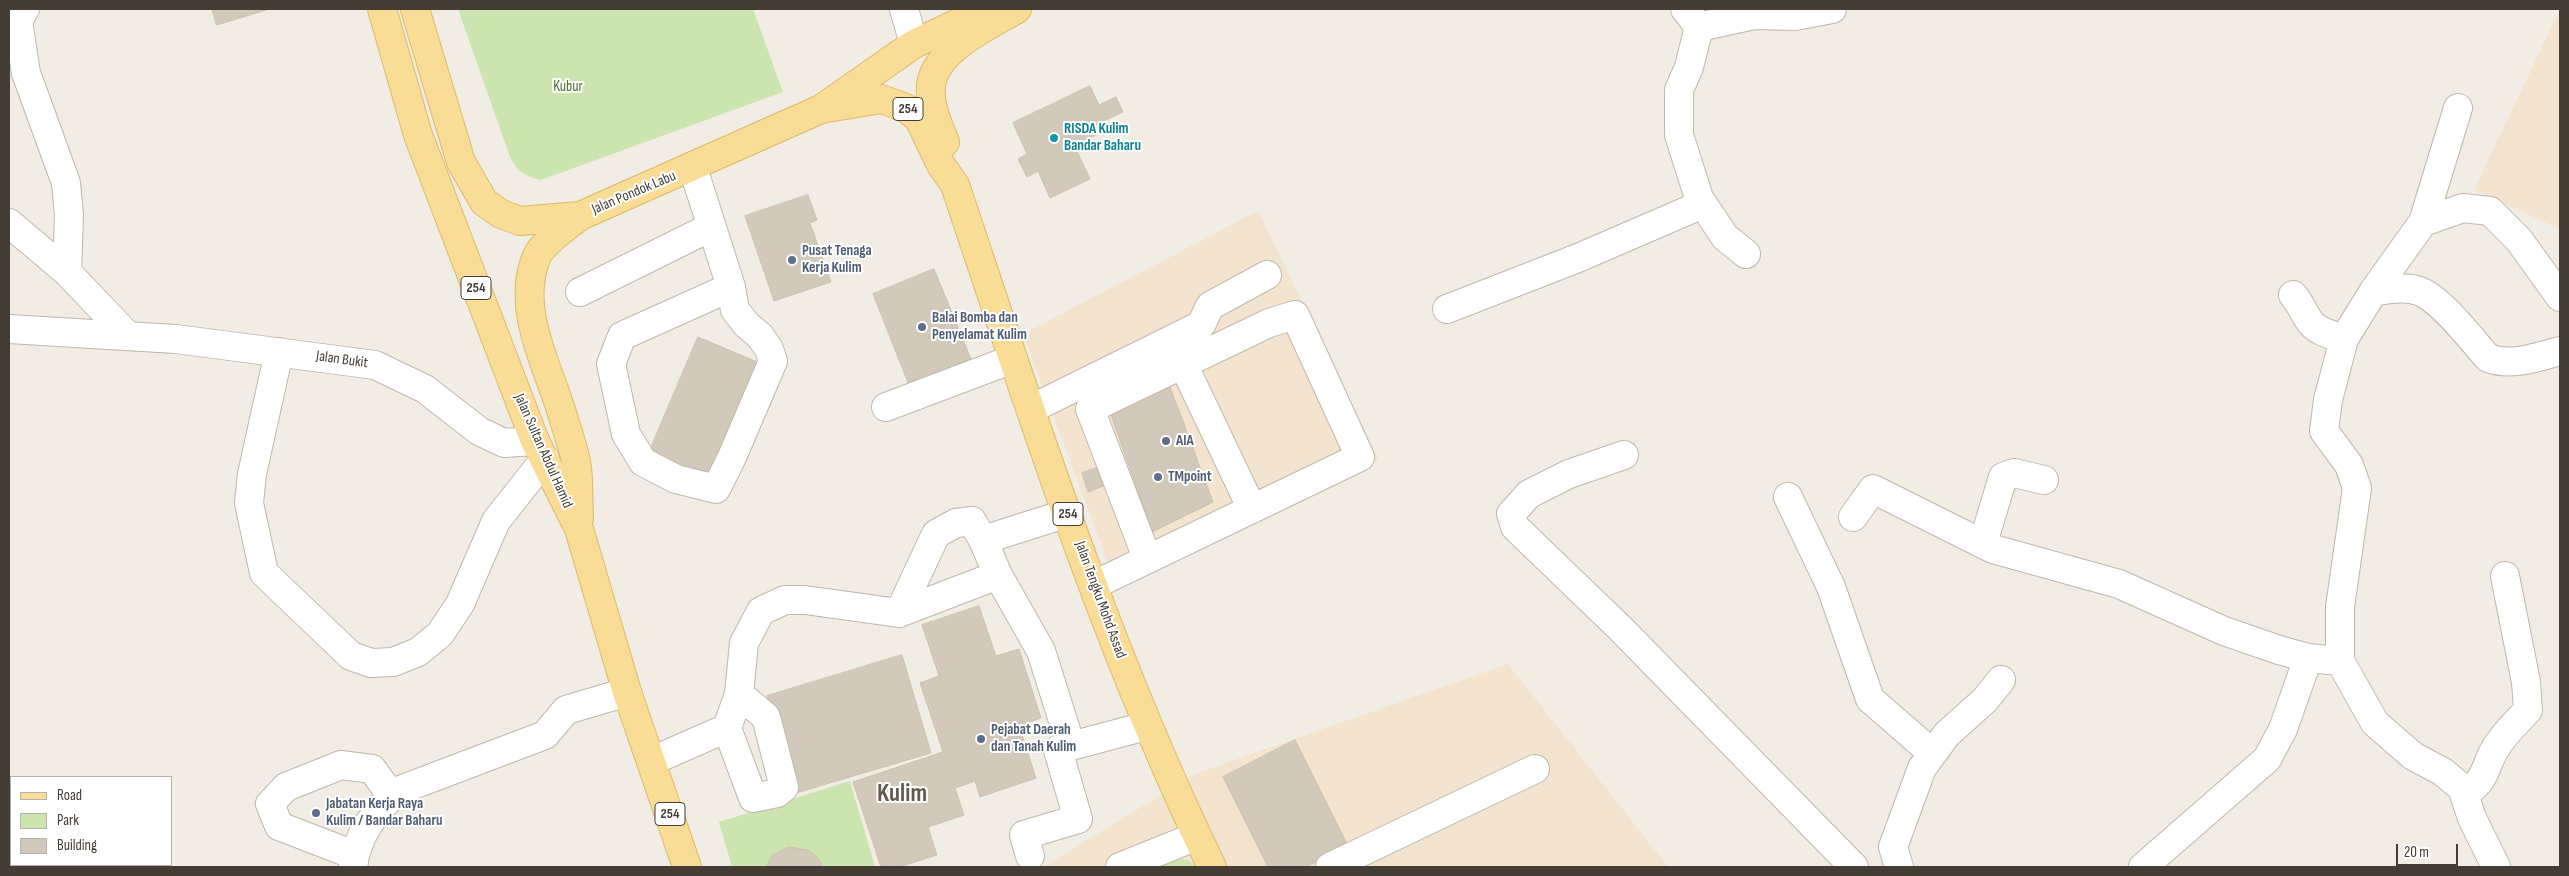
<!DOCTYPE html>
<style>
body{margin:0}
#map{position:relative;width:2569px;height:876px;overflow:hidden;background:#f1ede4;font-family:"Sofia Sans Condensed",sans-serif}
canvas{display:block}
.frame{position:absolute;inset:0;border:10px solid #433d34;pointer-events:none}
.legend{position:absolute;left:10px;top:776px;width:162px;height:90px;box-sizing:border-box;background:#fff;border:1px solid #b4b1ae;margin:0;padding:6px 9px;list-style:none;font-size:15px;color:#433d34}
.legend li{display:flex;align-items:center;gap:10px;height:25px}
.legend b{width:25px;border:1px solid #b4b1ae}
.scale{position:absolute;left:2396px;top:844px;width:62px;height:22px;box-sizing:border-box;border:2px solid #433d34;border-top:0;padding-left:6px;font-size:15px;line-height:18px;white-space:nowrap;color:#433d34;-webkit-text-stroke:4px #fff;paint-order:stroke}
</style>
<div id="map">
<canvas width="2569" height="876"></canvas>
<div class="frame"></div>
<ul class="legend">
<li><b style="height:6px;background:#f9dd96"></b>Road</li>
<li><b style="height:14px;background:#cce4af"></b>Park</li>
<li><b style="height:14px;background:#d2c9ba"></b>Building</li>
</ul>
<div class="scale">20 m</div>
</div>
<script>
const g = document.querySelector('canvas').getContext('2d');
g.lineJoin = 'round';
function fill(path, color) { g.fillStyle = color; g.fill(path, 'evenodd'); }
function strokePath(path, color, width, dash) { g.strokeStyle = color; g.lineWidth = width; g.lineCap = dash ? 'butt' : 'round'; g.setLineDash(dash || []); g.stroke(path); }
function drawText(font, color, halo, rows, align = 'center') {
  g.font = font + ' "Sofia Sans Condensed",sans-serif'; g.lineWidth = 4; g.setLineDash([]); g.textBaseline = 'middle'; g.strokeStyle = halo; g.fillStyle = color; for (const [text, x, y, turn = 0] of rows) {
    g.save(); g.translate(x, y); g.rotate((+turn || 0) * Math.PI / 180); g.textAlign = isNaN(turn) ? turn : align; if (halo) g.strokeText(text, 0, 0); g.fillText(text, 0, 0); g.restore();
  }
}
fill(new Path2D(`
 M2560,9V229L2474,190Z
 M1258,211L1379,460L1117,587L1023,334Z
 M1508,664L1668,867H1043L1197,773Z`), '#f3e4d0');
fill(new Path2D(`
 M458,9H753L783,92L541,180C525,177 517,171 510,157Z
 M850,781L875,867H732L719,822Z
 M1179,859L1188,860L1197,867H1149L1169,860Z`), '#cce4af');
const building = new Path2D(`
 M212,9H269L217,25Z
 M1090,86L1099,105L1116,97L1123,112L1099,123L1103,132L1074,145L1090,179L1050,198L1038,171L1027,177L1018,159L1027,154L1013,123Z
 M808,195L817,220L810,223L831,282L774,301L745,216Z
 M934,269L971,359L909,385L873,294Z
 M698,337L762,364L712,482L648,455Z
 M1166,376L1213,502L1152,532L1107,403Z
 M1097,468L1103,486L1088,492L1082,473Z
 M979,606L996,656L1019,649L1041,718L1019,726L1036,778L980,797L975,781L955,788L964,815L928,827L937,855L899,867H881L853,782L943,752L920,683L939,676L922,625Z
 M902,655L931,753L796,793L767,696Z
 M1295,740L1348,846L1306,867H1268L1223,777Z
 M789,847L808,850L817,857L823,867H766L772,856Z`);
fill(building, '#d2c9ba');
strokePath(building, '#ccc1ae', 1);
const minor = new Path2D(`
 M25,9L18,21L26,73L66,183L69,215L67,272
 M904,9L914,44
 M1685,9L1699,27L1754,15L1795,16L1832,9
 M1699,27L1689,67L1679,90V135L1699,198L1725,237L1746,254
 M2458,108L2423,222L2373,292L2344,339L2328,400L2324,431L2349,465L2357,488L2340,607V661L2375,723L2413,756L2443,772L2462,788L2472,818L2496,867
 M693,168L731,287L735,310L747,325L760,336L769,349L773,361L732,457L716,489L676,479L643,462L626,434L611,364L622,336L731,287
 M2423,222L2463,208L2490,211L2519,240L2560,297
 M9,223L67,272L128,336
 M580,292L711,227
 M2373,292C2388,289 2405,286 2419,291C2440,298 2472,340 2488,358C2512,367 2537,357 2560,351
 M2293,295C2301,304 2304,314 2311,323C2318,332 2333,335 2344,339
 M1447,309L1578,258L1703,204
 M9,329L176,339L375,365L425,389L479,431L504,443L535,441
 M279,352L252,474L249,503L264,573L351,656L371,663L393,662L418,652L440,634L460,604L496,521L545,459
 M1183,364L1252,509
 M886,407L1013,359
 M1031,409L1201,325L1210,306L1267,275
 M1624,455L1569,474L1529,494L1511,514L1515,527L1620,628L1854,867
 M1788,497L1831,587L1870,699L1932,753
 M1853,517L1873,489L1993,549L2119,584L2224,631L2279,650L2308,658L2340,661
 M983,540L1068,513
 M1983,543L2003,477L2014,473L2044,480
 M1094,585L1360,457L1295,315L1269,323L1090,409L1147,558
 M899,613L936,534L956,523L972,521L983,540L998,575L1041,651L1071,746L1058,750L1078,819L1024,835L1030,856
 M727,728L753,798L777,793L784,787L766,717L739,694
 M1071,746L1146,726
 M652,761L727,728L739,694L744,643L761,611L785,600H805L899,613L998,575
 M2464,793C2489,781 2484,762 2499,743C2507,731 2518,721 2528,710L2526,682L2505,576
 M354,855L279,826L270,804L286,787L341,765L372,769L392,796
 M63,867L65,865
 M353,867C356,838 376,807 400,790L545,735L566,710L627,692
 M1120,867L1197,836
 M1330,867L1535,769
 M1899,867L1893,847L1922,768L1947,734L1985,700L2001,680
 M2143,867L2267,759L2283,729L2308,658`);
const major = new Path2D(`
 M382,9L418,135L535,441L579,529L627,692L687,867
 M415,9L461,162L484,202L501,214L520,221L580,216
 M821,109L881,99L906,108L919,119L941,165L955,185C1032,415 1106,649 1212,867
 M945,142C938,125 929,105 931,86C934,50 990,25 1017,9
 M579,518C578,502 579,484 577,468C575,452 569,436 564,420C550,369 515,312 536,258C541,244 568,226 580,216L821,109L914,44L987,9`);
strokePath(minor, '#bfb8aa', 30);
strokePath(major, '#ddba67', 30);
strokePath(minor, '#fff', 28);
strokePath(major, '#f9dd96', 28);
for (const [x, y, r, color] of [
 [1054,138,5,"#0f9aa8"],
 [792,260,5,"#5c6f8a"],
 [922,327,5,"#5c6f8a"],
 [1166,441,5,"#5c6f8a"],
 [1158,477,5,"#5c6f8a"],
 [981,739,5,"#5c6f8a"],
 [316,813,5,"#5c6f8a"]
]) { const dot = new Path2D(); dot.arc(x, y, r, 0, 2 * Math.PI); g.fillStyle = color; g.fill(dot); strokePath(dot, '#fff', 2); }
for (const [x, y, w] of [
 [908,109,30],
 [476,288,30],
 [1068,514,30],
 [670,814,30]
]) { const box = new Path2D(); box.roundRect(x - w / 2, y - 11.5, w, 23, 4); g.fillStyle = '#fff'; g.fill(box); strokePath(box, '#433d34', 1); }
drawText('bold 14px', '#433d34', null, [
 ["254",908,109],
 ["254",476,288],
 ["254",1068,514],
 ["254",670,814]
]);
drawText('15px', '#46712b', '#fff', [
 ["Kubur",568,87]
]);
drawText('bold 15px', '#0d838f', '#fff', [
 ["RISDA Kulim",1064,129],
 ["Bandar Baharu",1064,146]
], 'left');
drawText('15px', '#433d34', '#fff', [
 ["Jalan Pondok Labu",634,193,-23],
 ["Jalan Bukit",342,360,8],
 ["Jalan Sultan Abdul Hamid",543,451,66],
 ["Jalan Tengku Mohd Assad",1100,600,70]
]);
drawText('bold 15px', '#4e5e75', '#fff', [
 ["Pusat Tenaga",802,251],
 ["Kerja Kulim",802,268],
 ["Balai Bomba dan",932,318],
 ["Penyelamat Kulim",932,335],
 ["AIA",1176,441],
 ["TMpoint",1168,477],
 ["Pejabat Daerah",991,730],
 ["dan Tanah Kulim",991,747],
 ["Jabatan Kerja Raya",326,804],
 ["Kulim / Bandar Baharu",326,821]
], 'left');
drawText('bold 25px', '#655b4c', '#fff', [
 ["Kulim",902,795]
]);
</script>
